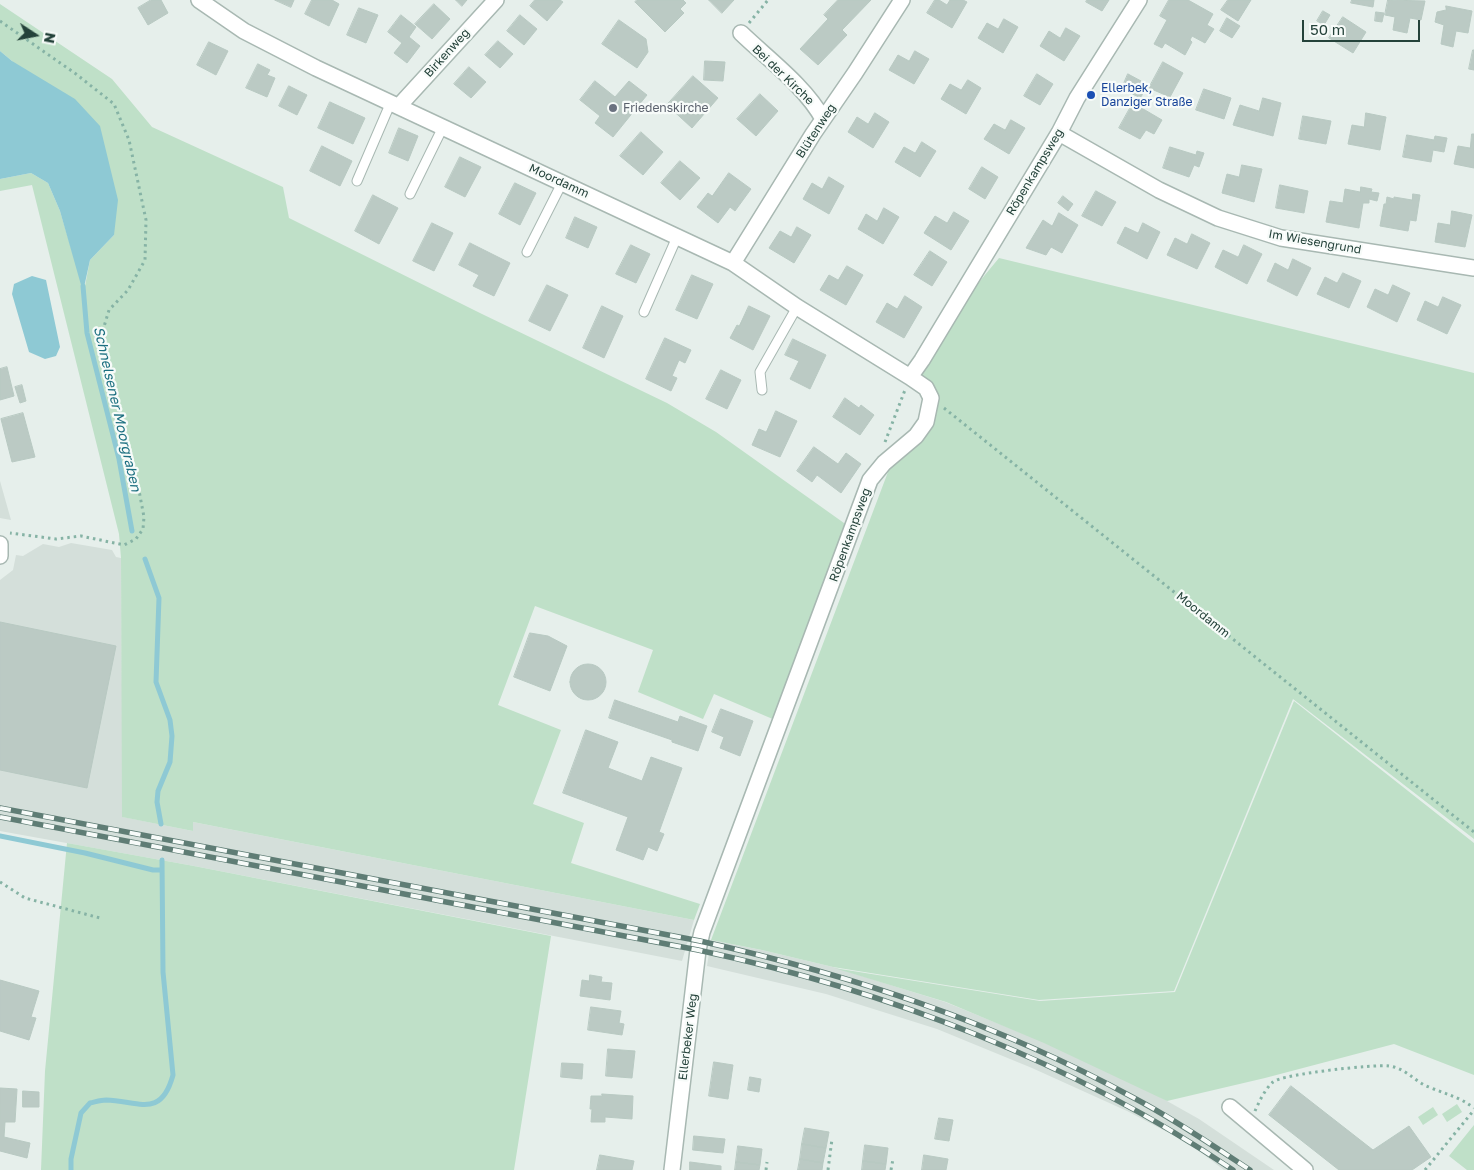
<!DOCTYPE html>
<meta charset="utf-8">
<style>
body{margin:0}
#map{position:relative;width:1474px;height:1170px;overflow:hidden;background:#e6efeb;font-family:"Golos Text",sans-serif}
canvas{display:block}
.north{position:absolute;left:10px;top:10px;width:50px;height:50px;-webkit-text-stroke:4px #f7fbf9;paint-order:stroke;rotate:101deg;font-size:14px;font-weight:700;line-height:20px;text-align:center;color:#24423a}
.north::after{content:'';display:block;margin:auto;width:18px;height:22px;background:#24423a;clip-path:polygon(50% 0,100% 100%,50% 72%,0 100%)}
.scale{position:absolute;left:1302px;top:20px;width:118px;height:22px;box-sizing:border-box;border:2px solid #24423a;border-top:0;padding-left:6px;font-size:15px;line-height:18px;white-space:nowrap;color:#24423a;-webkit-text-stroke:4px #f7fbf9;paint-order:stroke}
</style>
<div id="map">
<canvas width="1474" height="1170"></canvas>
<div class="north">N</div>
<div class="scale">50 m</div>
</div>
<script>
const g = document.querySelector('canvas').getContext('2d');
g.lineJoin = 'round';
function fill(path, color) { g.fillStyle = color; g.fill(path, 'evenodd'); }
function strokePath(path, color, width, dash) { g.strokeStyle = color; g.lineWidth = width; g.lineCap = dash ? 'butt' : 'round'; g.setLineDash(dash || []); g.stroke(path); }
function drawText(font, color, halo, rows, align = 'center') {
  g.font = font + ' "Golos Text",sans-serif'; g.lineWidth = 4.5; g.setLineDash([]); g.textBaseline = 'middle'; g.strokeStyle = halo; g.fillStyle = color; for (const [text, x, y, turn = 0] of rows) {
    g.save(); g.translate(x, y); g.rotate((+turn || 0) * Math.PI / 180); g.textAlign = isNaN(turn) ? turn : align; if (halo) g.strokeText(text, 0, 0); g.fillText(text, 0, 0); g.restore();
  }
}
fill(new Path2D(`
 M0,481L11,520L0,518Z
 M71,543L112,550L116,557L121,558L123,817L193,831V822L694,920L682,961L194,866L0,831V580L13,570L16,555L23,556L43,544L59,547Z
 M711,940L762,950L833,967L945,1002L1044,1042L1136,1084L1167,1101L1199,1119L1274,1170H1224L1190,1144L1127,1111L1032,1068L937,1029L826,994L707,966Z`), '#d4dfda');
fill(new Path2D(`
 M0,4L112,79L152,127L283,187L289,218L482,314L667,403L716,432L851,528L775,720L714,694L703,719L638,692L653,650L535,606L498,705L561,730L533,804L584,823L571,863L700,904L694,920L193,822V831L122,817L121,558L119,534L32,185L0,191V179L31,173L48,183L60,211L84,291L90,260L114,235L12,61L0,51Z
 M999,258L1474,373V839L1293,699L1174,991L1039,1000L833,967L762,950L711,940L891,464C899,454 912,452 920,442C924,437 927,427 929,420L911,364Z
 M1294,701L1474,843V1075L1394,1044L1265,1078L1167,1101L1044,1043L946,1002L834,968L1040,1001L1175,992Z
 M67,843L194,866L551,936L514,1170H41L45,1071Z
 M1457,1104L1462,1112L1447,1122L1442,1114Z
 M1433,1107L1438,1115L1423,1125L1418,1117Z
 M1474,1125V1170H1467L1449,1156Z`), '#bfe0c8');
fill(new Path2D(`
 M0,51L12,61L75,99L100,126L118,200L114,235L90,260L83,292L60,211L48,183L31,173L0,179Z
 M32,276L46,280L60,347L56,356L45,359L29,352L12,294L14,284Z`), '#8ec9d4');
strokePath(new Path2D(`
 M83,286L87,333L119,459L132,531
 M145,559L159,598L156,682L170,720L172,736L170,762L158,791L157,802L161,824
 M0,836L85,853L153,870H162
 M71,1170V1159L81,1113L90,1103C95,1102 101,1100 106,1100C139,1101 161,1119 173,1075L163,972L162,860`), '#8ec9d4', 5);
const building = new Path2D(`
 M151,0H161L168,13L148,25L138,8Z
 M275,0H294L291,7Z
 M312,0H332L339,4L329,26L305,14Z
 M456,0H467L462,6Z
 M535,0H560L563,2L547,21L530,6Z
 M637,0H683L686,3L680,9L684,13L665,32L635,2Z
 M709,0H734L722,13Z
 M838,0H871L842,30L847,35L818,65L800,49L828,19L824,15Z
 M935,0H939L947,5L950,0H963L967,2L952,28L927,13Z
 M1087,0H1109L1102,11L1086,2Z
 M1169,0H1188L1213,14L1207,25L1214,29L1205,43L1192,36L1190,40L1192,42L1185,55L1165,43L1162,48L1154,44L1167,20L1160,16Z
 M1228,0H1251L1238,21L1221,10Z
 M1352,0H1374L1373,7L1351,3Z
 M1388,0L1425,1L1421,20L1410,18L1407,33L1393,30L1395,17L1385,15Z
 M434,4L450,19L432,39L415,24Z
 M1446,6L1472,11L1468,33L1456,31L1453,47L1441,44L1444,25L1435,22L1437,12L1446,10Z
 M359,8L378,15L366,43L347,35Z
 M1323,11L1330,15L1324,25L1317,21Z
 M1376,12L1384,13L1382,22L1375,21Z
 M401,15L416,27L409,37L420,46L407,63L394,53L402,43L388,32Z
 M520,15L537,29L524,45L507,31Z
 M1343,17L1366,32L1353,53L1329,38Z
 M1227,18L1240,26L1232,38L1220,31Z
 M1004,19L1018,27L1003,53L978,38L987,23L998,29Z
 M619,20L646,39L648,52L637,68L602,44Z
 M1066,28L1080,36L1064,61L1040,46L1049,31L1060,38Z
 M498,41L513,54L500,68L485,55Z
 M209,42L228,51L216,75L197,65Z
 M1473,50H1474V70L1469,69Z
 M915,51L929,59L914,84L889,70L898,55L909,61Z
 M705,61L725,62L723,81L704,80Z
 M1163,62L1183,73L1170,97L1149,88Z
 M258,64L270,70L267,75L275,78L267,97L246,88Z
 M469,67L486,82L471,98L454,84Z
 M1037,74L1053,84L1040,105L1024,96Z
 M1128,74L1141,81L1145,91L1140,98L1122,88Z
 M693,76L718,98L692,128L667,105Z
 M968,80L981,88L966,114L941,99L950,84L961,90Z
 M595,81L615,97L629,81L647,95L613,137L595,123L600,116L580,100Z
 M289,86L307,95L297,115L279,106Z
 M1204,89L1231,98L1224,119L1196,110Z
 M760,94L778,111L756,136L737,119Z
 M1263,98L1281,103L1273,136L1233,125L1240,105L1259,111Z
 M330,102L365,118L353,144L318,128Z
 M1133,103L1162,120L1154,134L1146,130L1140,139L1119,128Z
 M875,113L889,122L873,148L848,132L857,117L868,124Z
 M1366,113L1386,117L1380,150L1348,144L1352,125L1364,127Z
 M1303,116L1331,121L1326,144L1299,139Z
 M1011,120L1025,128L1009,154L984,139L994,124L1005,130Z
 M399,128L418,136L408,161L389,153Z
 M641,132L663,152L643,175L620,156Z
 M1472,134H1474V168L1454,164L1458,146L1470,148Z
 M1407,135L1434,140L1435,136L1447,138L1444,152L1433,150L1431,162L1403,157Z
 M922,142L936,151L920,177L895,162L904,147L915,153Z
 M322,146L352,161L340,186L310,171Z
 M1170,147L1196,155L1197,151L1204,153L1199,167L1194,165L1189,177L1163,168Z
 M460,157L481,167L465,197L445,187Z
 M680,161L700,178L680,200L661,183Z
 M1242,165L1262,169L1254,202L1222,193L1227,174L1239,177Z
 M982,167L998,177L985,199L969,189Z
 M729,173L751,189L735,211L730,207L718,223L697,207L708,193L712,196Z
 M829,177L844,186L829,214L803,199L812,183L822,189Z
 M515,183L536,193L520,225L499,214Z
 M1280,185L1308,191L1304,213L1276,208Z
 M1361,187L1372,189L1371,192L1379,193L1377,201L1369,199V203H1363L1359,228L1326,222L1330,201L1343,203L1345,189L1360,192Z
 M1096,191L1116,202L1102,226L1082,216Z
 M1413,194L1420,195L1416,221L1410,220L1408,231L1380,226L1384,204H1386L1387,197L1394,199V197L1412,200Z
 M373,195L398,208L379,244L355,231Z
 M1063,196L1073,204L1068,211L1058,203Z
 M884,208L899,217L883,244L858,229L866,214L877,221Z
 M1452,211L1472,215L1465,247L1435,242L1438,223L1450,225Z
 M954,212L969,221L951,250L924,233L935,216L947,223Z
 M1059,213L1078,225L1062,253L1051,247L1046,255L1026,248L1043,220L1052,226Z
 M575,217L597,227L588,248L566,238Z
 M432,223L453,233L434,271L413,261Z
 M1143,223L1160,232L1147,259L1117,243L1125,227L1138,233Z
 M797,227L811,235L794,263L769,248L780,231L791,237Z
 M1192,234L1210,243L1197,269L1167,255L1175,238L1187,244Z
 M470,243L510,263L494,296L473,286L479,275L459,265Z
 M631,245L650,254L636,283L616,274Z
 M1244,245L1262,254L1247,284L1215,267L1223,250L1238,257Z
 M930,251L947,262L932,286L914,275Z
 M1293,259L1311,268L1297,296L1267,281L1275,263L1288,270Z
 M847,266L863,275L846,305L820,290L829,275L838,280Z
 M1343,273L1361,281L1349,308L1317,294L1325,277L1337,283Z
 M692,275L713,284L697,319L676,310Z
 M547,285L568,295L550,331L529,321Z
 M1393,285L1410,293L1397,322L1367,307L1375,289L1388,295Z
 M905,296L922,307L904,338L876,322L887,303L897,309Z
 M1443,297L1461,305L1447,334L1417,320L1425,301L1438,307Z
 M602,306L623,316L604,358L583,348Z
 M749,306L770,316L753,350L730,338L737,325L739,326Z
 M665,338L691,350L685,363L679,360L672,376L677,378L671,391L646,379Z
 M793,339L826,355L810,389L790,379L799,361L785,355Z
 M7,367L14,396L0,400V369Z
 M721,370L741,380L727,409L706,399Z
 M22,385L26,401L20,403L15,387Z
 M845,398L859,408L861,405L874,415L860,435L833,417Z
 M776,411L797,421L780,457L752,445L759,429L766,432Z
 M23,413L35,457L12,462L1,419Z
 M814,447L838,464L846,453L861,464L841,493L817,475L812,482L797,471Z
 M0,622L116,646L87,788L0,770Z
 M530,633L548,636L567,646L550,691L514,677Z
 M570 682a18 18 0 1 1 36 0a18 18 0 1 1-36 0Z
 M615,700L678,722L680,716L707,726L698,751L672,742V740L609,718Z
 M721,709L753,721L740,756L720,748L724,737L712,732Z
 M586,730L618,742L608,768L642,781L651,757L682,768L659,832L664,834L657,851L648,847L643,860L616,850L628,817L563,793Z
 M590,975L602,977L601,982L612,983L610,1000L580,996L582,980L589,981Z
 M0,980L39,991L31,1017L36,1018L29,1040L0,1031Z
 M591,1007L621,1011L619,1023L624,1024L622,1035L588,1030Z
 M608,1049L635,1051L632,1078L606,1076Z
 M714,1062L733,1065L728,1099L709,1096Z
 M562,1063L583,1064L582,1079L561,1077Z
 M750,1077L761,1079L759,1092L748,1090Z
 M1291,1086L1373,1150L1409,1126L1431,1157L1412,1170H1339L1269,1115Z
 M0,1088L17,1089L15,1122H5L4,1137L30,1143L27,1158L0,1151Z
 M23,1091L39,1092V1107H23Z
 M602,1094L633,1096L632,1119L605,1117V1122H591L592,1109H590L591,1096H602Z
 M939,1118L953,1120L949,1141L935,1139Z
 M805,1128L829,1132L826,1148L802,1144Z
 M694,1136L725,1139L723,1153L693,1150Z
 M802,1144L826,1148L823,1163L800,1159Z
 M865,1145L888,1148L886,1164L863,1161Z
 M738,1146L762,1149L760,1165L736,1162Z
 M600,1155L634,1161L632,1170H597Z
 M924,1155L948,1159L946,1170H922Z
 M800,1159L823,1163L822,1170H798Z
 M863,1161L886,1164L885,1170H862Z
 M690,1162L721,1166V1170H690Z
 M736,1162L760,1165L759,1170H735Z`);
fill(building, '#bbcac4');
strokePath(building, '#b8c9c2', 1);
const service = new Path2D(`
 M357,181L391,102
 M410,194L443,127
 M527,252L562,183
 M644,312L677,237
 M762,390L760,372L797,307`);
const minor = new Path2D(`
 M199,0L244,31L316,68L733,263L797,307L910,377L926,388L931,398L926,422L916,436L884,463L870,480L702,932L698,950L672,1170
 M741,33C768,59 805,86 823,119
 M399,106L496,0
 M1059,133L1159,190L1218,218L1281,238L1474,268
 M733,263L813,134L855,73L902,0
 M910,377L922,360L1059,133L1077,98L1139,0
 M0,544V556
 M1230,1107L1305,1170`);
strokePath(service, '#a8b8b2', 11);
strokePath(minor, '#a8b8b2', 18);
strokePath(new Path2D(`
 M0,21L76,74L114,104L129,140L146,220L145,260L128,290L109,310L103,330L105,352L117,409L137,480L144,517L143,529L136,539L124,545L81,536L56,539L10,533
 M749,23L768,0
 M944,408L1474,832
 M885,442L905,390
 M0,882L25,898L100,918
 M1255,1111C1259,1102 1265,1089 1273,1082C1282,1074 1375,1064 1389,1066C1406,1068 1415,1082 1429,1087C1445,1094 1460,1097 1474,1108
 M766,1170L767,1162
 M828,1170L832,1139
 M891,1170L893,1159
 M1425,1170L1474,1110`), '#86b3a5', 3, [2.5, 4]);
strokePath(service, '#fff', 9);
strokePath(minor, '#fff', 15);
const rail = new Path2D(`
 M0,808L700,941C852,975 997,1023 1134,1098C1174,1119 1212,1145 1250,1170
 M0,817L698,950C886,990 1073,1062 1233,1170`);
strokePath(rail, '#5f7d75', 5.5);
strokePath(rail, '#f7fbf9', 4, [11]);
for (const [x, y, r, color] of [
 [1091,95,5,"#1a4fb4"],
 [613,108,5,"#6b7280"]
]) { const dot = new Path2D(); dot.arc(x, y, r, 0, 2 * Math.PI); g.fillStyle = color; g.fill(dot); strokePath(dot, '#f7fbf9', 2); }
drawText('12px', '#24423a', '#f7fbf9', [
 ["Birkenweg",447,53,-48],
 ["Bei der Kirche",783,75,44],
 ["Blütenweg",816,131,-57],
 ["Röpenkampsweg",1035,172,-59],
 ["Moordamm",559,181,25],
 ["Im Wiesengrund",1315,242,10],
 ["Röpenkampsweg",850,535,-70],
 ["Moordamm",1203,615,39],
 ["Ellerbeker Weg",688,1037,-83]
]);
drawText('12px', '#164399', '#f7fbf9', [
 ["Ellerbek,",1101,88],
 ["Danziger Straße",1101,102]
], 'left');
drawText('12px', '#5b616d', '#f7fbf9', [
 ["Friedenskirche",623,108]
], 'left');
drawText('italic 14px', '#1c6f80', '#f7fbf9', [
 ["Schnelsener Moorgraben",117,409,77]
]);
</script>
